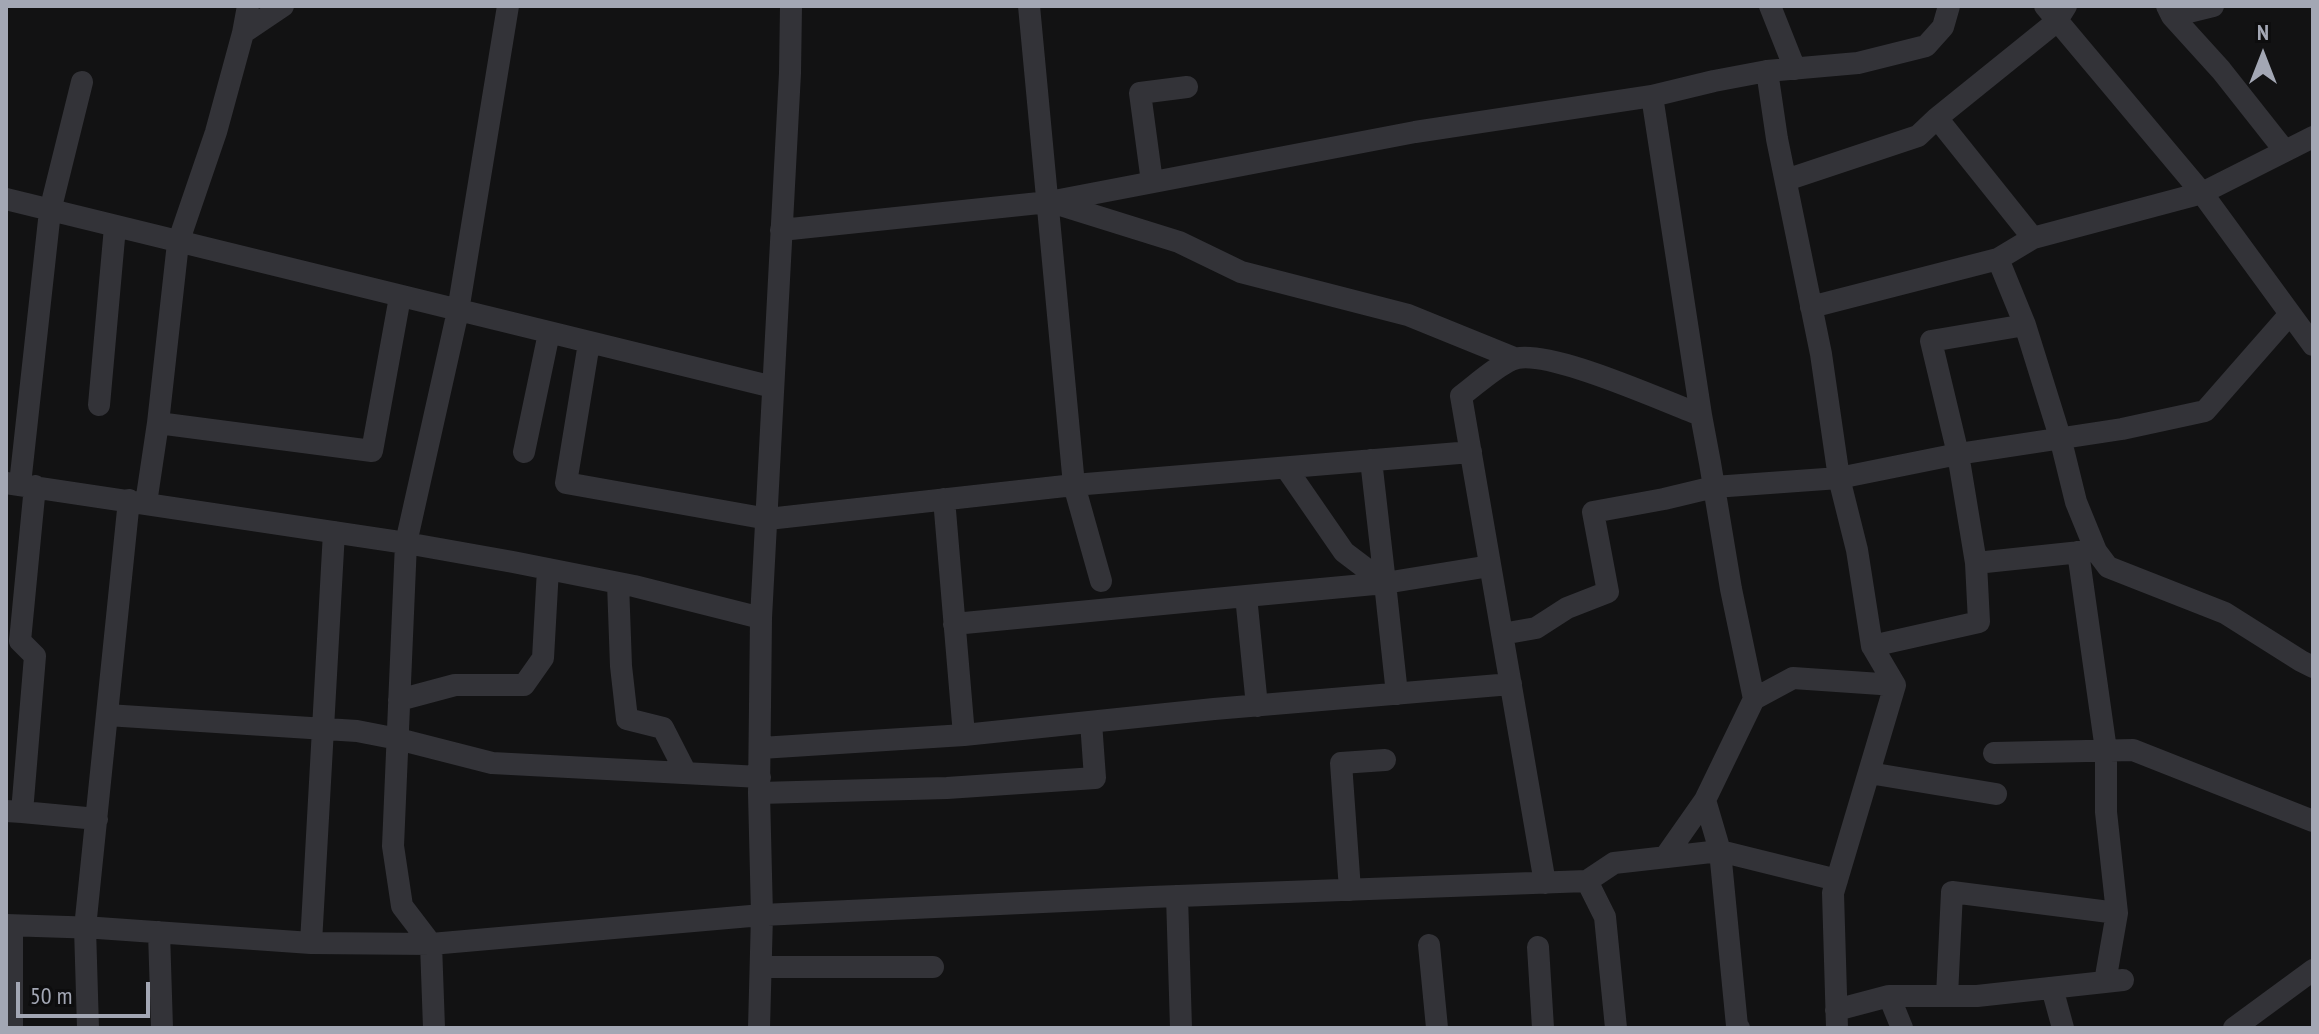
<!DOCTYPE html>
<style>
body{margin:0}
#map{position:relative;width:2319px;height:1034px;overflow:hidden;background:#121213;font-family:"PT Sans Narrow",sans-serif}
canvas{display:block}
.frame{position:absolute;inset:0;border:8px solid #a3a7b4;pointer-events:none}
.north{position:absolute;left:2223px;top:16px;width:80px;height:80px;-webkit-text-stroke:6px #0d0d0e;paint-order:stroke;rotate:0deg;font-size:22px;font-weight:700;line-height:32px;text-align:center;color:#a3a7b4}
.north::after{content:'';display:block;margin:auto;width:28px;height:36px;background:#a3a7b4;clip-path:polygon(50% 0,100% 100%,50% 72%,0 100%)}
.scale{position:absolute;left:16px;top:982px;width:134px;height:36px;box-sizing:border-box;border:4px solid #a3a7b4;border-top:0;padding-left:10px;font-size:24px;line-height:28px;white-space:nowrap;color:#a3a7b4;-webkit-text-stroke:6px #0d0d0e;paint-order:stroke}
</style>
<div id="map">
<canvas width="2319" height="1034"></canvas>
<div class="frame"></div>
<div class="north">N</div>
<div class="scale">50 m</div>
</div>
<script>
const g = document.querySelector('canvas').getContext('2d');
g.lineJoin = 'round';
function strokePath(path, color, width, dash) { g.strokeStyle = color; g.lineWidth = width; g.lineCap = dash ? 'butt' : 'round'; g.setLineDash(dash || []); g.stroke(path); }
strokePath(new Path2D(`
 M1029,6L1074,485L1101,581
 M1770,6L1795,69
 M2045,6L2202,193L2313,345
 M2167,6L2172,16L2221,70L2285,151
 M2172,16L2213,6
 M243,33L283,6
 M1767,71L1777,139L1821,354L1839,478L1857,550L1872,646L1895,685L1833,893L1837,1028
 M1652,96L1701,415
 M1786,180L1918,136L1937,118
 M1152,182L1140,93L1187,87
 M6,199L773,387
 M1054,203L1179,242L1241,272L1408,315L1514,358
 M781,230L1049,202L1415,132L1652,96L1714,81L1767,71L1858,63L1926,46L1943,27L1949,6
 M2033,238L1937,118L2056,22L2066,6
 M1998,259L2025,325L2060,437L2076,502L2096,551L2108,567L2225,613L2301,661L2313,667
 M1811,307L1998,259L2033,238L2202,193L2313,137
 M589,343L566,483L768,519L1074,485L1471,452
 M99,405L115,227
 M158,423L372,451L400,297
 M524,452L549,333
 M1371,460L1385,583
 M1286,468L1344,552L1385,583L1397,694
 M6,483L406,543L513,562L634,586L761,618
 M20,484L50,211L82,82
 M944,499L964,735
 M146,503L158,423L178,243L216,132L243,33L248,6
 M2078,552L2106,750V812L2117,913L2105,982
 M1976,563L2090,551
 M618,583L621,666L627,719L663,728L686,773
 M1246,596L1385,583L1490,566
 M954,624L1246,596L1257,706
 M1502,634L1536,628L1567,608L1608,592L1593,512L1664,499L1714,487L1839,478L1958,454L1931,341L2025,325
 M1872,646L1979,622L1976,563L1958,454L2122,429L2205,411L2290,314
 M399,700L455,685H524L543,658L548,569
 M107,715L357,731L398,739L492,763L760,777
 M761,748L964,735L1214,709L1511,684
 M1994,753L2133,750L2313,821
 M1869,773L1996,794
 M759,793L947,788L1095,778L1091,722
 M1705,800L1720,851L1737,1026L1739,1028
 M6,811L22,812L35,656L20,641L35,486
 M22,812L97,819
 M1665,857L1705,800L1754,699L1793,678L1895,685
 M1587,881L1614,863L1720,851L1837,880
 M1545,883L1461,396C1477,384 1494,368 1511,360C1542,345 1665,402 1701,415L1710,463L1731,589L1754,699
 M1350,890L1341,763L1385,760
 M1177,896L1181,1028
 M6,925L98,928L311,943L431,944L762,915L1151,897L1587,881L1605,917L1616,1028
 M12,926V1028
 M159,932L162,1028
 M311,943L334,532
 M1429,945L1437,1028
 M1538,947L1543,1028
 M761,967H933
 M2052,988L2063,1028
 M1947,996L1952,892L2117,913
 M1836,1010L1889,996
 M88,1028L85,928L129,500
 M434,1028L431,944L402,906L393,846L406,543L458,311L508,6
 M759,1028L762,915L759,793L761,618L790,73L791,6
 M1902,1028L1889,996H1977L2123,980
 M2234,1028L2313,970`), '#333338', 22);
</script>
